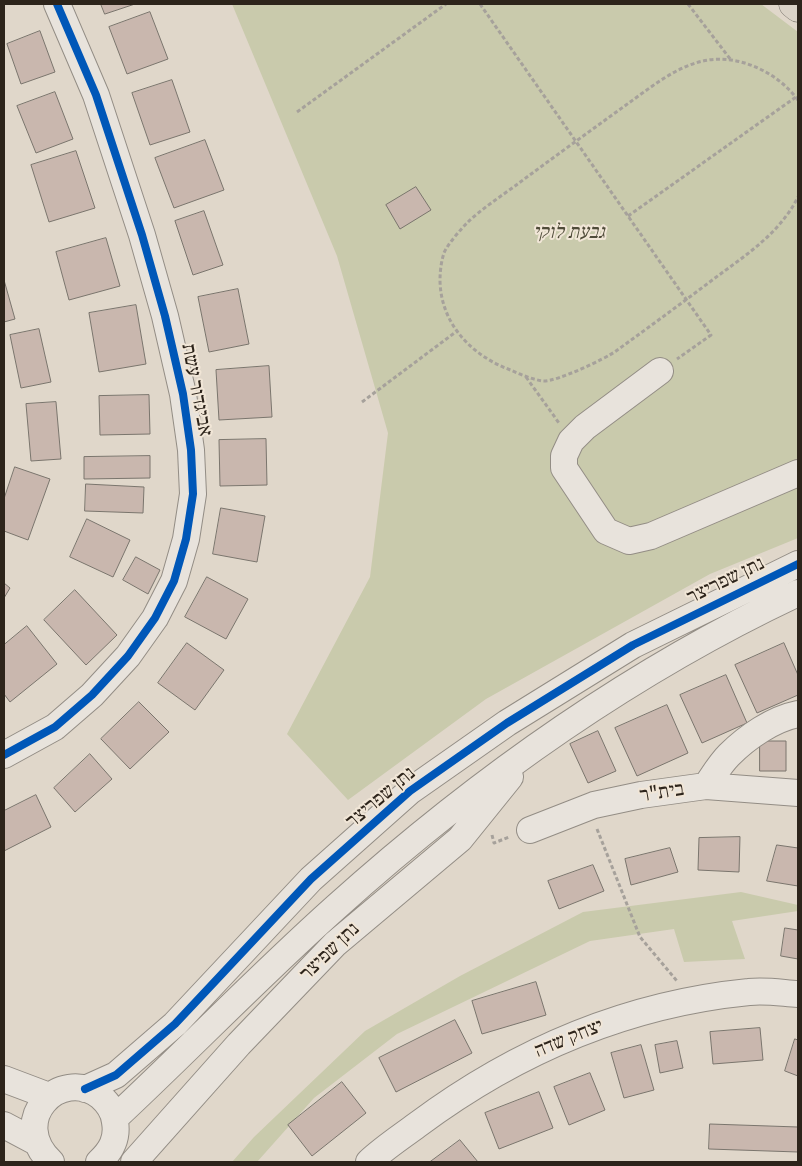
<!DOCTYPE html>
<meta charset="utf-8">
<style>
body{margin:0}
#map{position:relative;width:802px;height:1166px;overflow:hidden;background:#e0d7ca;font-family:"Gentium Book Plus",serif}
canvas{display:block}
.frame{position:absolute;inset:0;border:5px solid #2d241b;pointer-events:none}
</style>
<div id="map">
<canvas width="802" height="1166"></canvas>
<div class="frame"></div>
</div>
<script>
const g = document.querySelector('canvas').getContext('2d');
g.lineJoin = 'round';
function fill(path, color) { g.fillStyle = color; g.fill(path, 'evenodd'); }
function strokePath(path, color, width, dash) { g.strokeStyle = color; g.lineWidth = width; g.lineCap = dash ? 'butt' : 'round'; g.setLineDash(dash || []); g.stroke(path); }
function drawText(font, color, halo, rows, align = 'center') {
  g.font = font + ' "Gentium Book Plus","Frank Ruhl Libre",serif'; g.lineWidth = 4; g.setLineDash([]); g.textBaseline = 'middle'; g.strokeStyle = halo; g.fillStyle = color; for (const [text, x, y, turn = 0] of rows) {
    g.save(); g.translate(x, y); g.rotate((+turn || 0) * Math.PI / 180); g.textAlign = isNaN(turn) ? turn : align; if (halo) g.strokeText(text, 0, 0); g.fillText(text, 0, 0); g.restore();
  }
}
fill(new Path2D(`
 M232,4H761L798,32V538L710,574L486,699L348,800L287,734L370,577L388,433L337,256Z
 M741,892L798,905V911L732,921L745,959L684,962L674,929L590,941L397,1034L314,1098L257,1162H232L254,1137L365,1031L460,976L583,912Z`), '#c9caac');
const building = new Path2D(`
 M101,4H135L105,14Z
 M150,12L168,59L127,74L109,27Z
 M40,31L55,72L21,84L7,44Z
 M172,80L190,132L150,145L132,93Z
 M55,92L73,139L36,153L17,106Z
 M205,140L224,190L174,208L155,158Z
 M76,151L95,208L49,222L31,165Z
 M416,187L431,210L400,229L386,205Z
 M204,211L223,265L193,275L175,221Z
 M106,238L120,286L69,300L56,252Z
 M4,280L15,319L4,322Z
 M238,289L249,344L209,352L198,297Z
 M136,305L146,364L99,372L89,313Z
 M39,329L51,382L21,388L10,335Z
 M269,366L272,417L219,420L216,370Z
 M149,395L150,434L100,435L99,396Z
 M56,402L61,459L31,461L26,404Z
 M266,439L267,485L220,486L219,440Z
 M150,456V478L84,479V457Z
 M15,467L50,479L28,540L4,531V499Z
 M86,484L144,487L143,513L85,511Z
 M221,508L265,516L257,562L213,554Z
 M87,519L130,540L113,577L70,557Z
 M136,557L160,570L148,594L123,580Z
 M207,577L248,599L226,639L185,617Z
 M4,583L10,588L4,598Z
 M75,590L117,635L86,665L44,620Z
 M27,626L57,664L10,702L4,694V645Z
 M187,643L224,670L195,710L158,683Z
 M784,643L798,675V695L757,713L735,665Z
 M726,675L747,723L702,743L680,695Z
 M139,702L169,732L130,769L101,739Z
 M667,705L688,753L637,776L615,728Z
 M598,731L616,771L588,783L570,744Z
 M760,741H786V771H760Z
 M90,754L112,779L75,812L54,788Z
 M36,795L51,827L4,851V811Z
 M740,837L739,872L698,870L699,838Z
 M777,845L798,848V886L767,881Z
 M670,848L678,872L631,885L625,859Z
 M593,865L604,891L559,909L548,881Z
 M785,928L798,930V959L781,956Z
 M536,982L546,1015L482,1034L472,1001Z
 M455,1020L472,1053L396,1092L379,1058Z
 M760,1028L763,1060L713,1064L710,1032Z
 M795,1039L798,1040V1076L785,1071Z
 M677,1041L683,1068L660,1073L655,1045Z
 M641,1045L654,1090L624,1098L611,1053Z
 M590,1073L605,1110L569,1125L554,1087Z
 M342,1082L366,1113L312,1156L288,1125Z
 M539,1092L553,1128L499,1149L485,1113Z
 M710,1124L798,1127V1152L709,1149Z
 M460,1140L478,1162H430Z`);
fill(building, '#c9b7ae');
strokePath(building, '#7a756d', 1);
const minor = new Path2D(`
 M660,371L585,427L571,441L564,456V468L606,531L629,541L651,536L798,473
 M4,755L55,727L92,695L128,656L155,618L174,581L186,539L193,494L191,450L183,394L165,316L142,235L96,95L57,4
 M706,786C713,776 720,764 729,755C747,737 773,719 798,714
 M530,830L594,805L641,795L706,786L798,793
 M4,1079L49,1096
 M85,1089L116,1075L175,1024L311,879L410,791L507,723L633,645L798,564
 M115,1118C189,1049 259,976 335,908C474,783 628,673 798,593
 M4,1125L36,1142
 M51,1162C7,1120 60,1066 100,1096C108,1103 114,1112 115,1122C118,1139 111,1151 99,1162
 M134,1162L239,1044L335,944L460,839L510,777
 M369,1162C384,1148 401,1137 417,1125C515,1052 627,1004 749,992C765,990 782,993 798,994`);
const major = new Path2D(`
 M793,4L798,8`);
strokePath(minor, '#938d85', 28);
strokePath(major, '#7a756d', 29);
strokePath(new Path2D(`
 M480,4L711,335L677,359
 M688,4L731,60
 M798,100C778,73 741,55 708,60C677,65 650,88 626,105C590,131 554,157 519,183C503,195 481,209 467,223C461,229 447,245 444,253C441,262 440,272 440,281C441,321 467,351 503,367C516,372 529,379 543,381C556,382 605,359 616,351C649,327 682,303 715,278C746,255 780,233 798,197
 M297,112L446,4
 M628,216L796,97
 M526,377L559,423
 M362,402L457,331
 M597,829L640,937L677,981
 M492,835L494,843L509,837`), '#a6a19b', 3, [4, 2.5]);
strokePath(minor, '#e8e3dc', 26);
strokePath(major, '#dbd3c7', 28);
strokePath(new Path2D(`
 M4,755L55,727L92,695L128,656L155,618L174,581L186,539L193,494L191,450L183,394L165,316L142,235L96,95L57,4
 M85,1089L116,1075L175,1024L311,879L410,791L507,723L633,645L798,564`), '#0057b8', 8);
drawText('italic 20px', '#4f4b39', '#f1e6d7', [
 ["גבעת לוקי",569,233]
]);
drawText('20px', '#2d241b', '#f1e6d7', [
 ["אביגדור עשת",196,390,79],
 ["נתן שפריצר",726,581,-26],
 ["בית\"ר",662,793,-9],
 ["נתן שפריצר",381,798,-40],
 ["נתן שפיצר",330,952,-44],
 ["יצחק שדה",569,1039,-22]
]);
</script>
